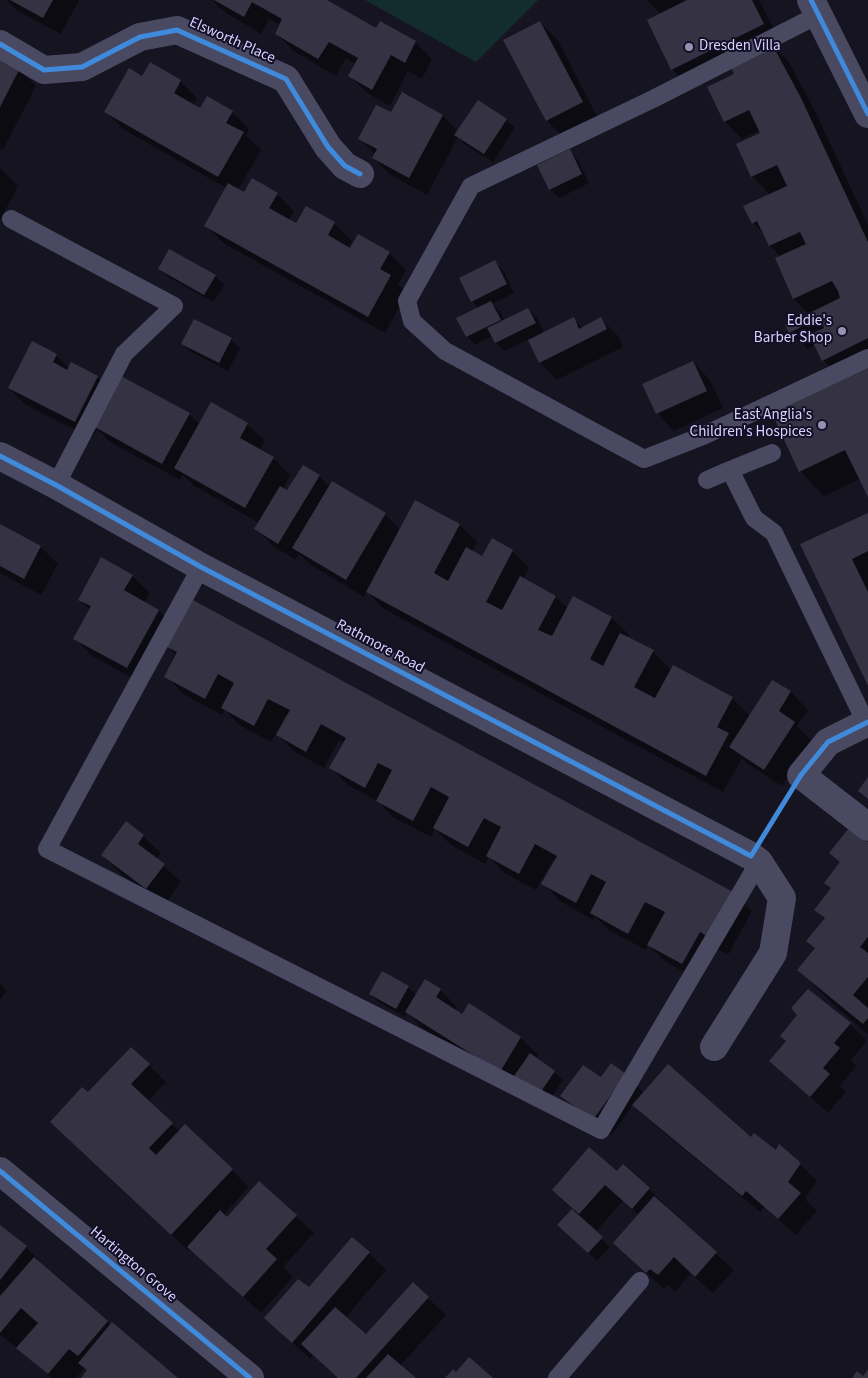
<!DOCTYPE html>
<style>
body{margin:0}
canvas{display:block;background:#161421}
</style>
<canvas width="868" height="1378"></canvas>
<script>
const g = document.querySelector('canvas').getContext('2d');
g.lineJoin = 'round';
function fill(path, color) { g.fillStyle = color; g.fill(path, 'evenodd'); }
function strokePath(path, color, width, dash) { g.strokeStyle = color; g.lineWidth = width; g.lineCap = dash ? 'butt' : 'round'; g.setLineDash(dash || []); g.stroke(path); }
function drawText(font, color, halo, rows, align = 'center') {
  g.font = font + ' "Source Sans 3",sans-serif'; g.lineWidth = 4; g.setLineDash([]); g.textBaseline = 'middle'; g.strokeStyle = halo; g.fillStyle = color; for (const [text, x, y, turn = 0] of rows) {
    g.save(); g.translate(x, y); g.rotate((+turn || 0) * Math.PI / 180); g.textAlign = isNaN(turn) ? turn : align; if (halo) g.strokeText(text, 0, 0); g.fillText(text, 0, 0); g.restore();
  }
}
fill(new Path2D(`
 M365,0H538L476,62Z`), '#132c2d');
fill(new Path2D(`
 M7,0H79L61,34L18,11Z
 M212,0H325L377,30L415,42L432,59L422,79L408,71L390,106L367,93L350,76L356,64L346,58L336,76L294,51L276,34L281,25L269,19L261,34L223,11Z
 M647,0H759L780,41L772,45L789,62L818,117L868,225V494L860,479L824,496L800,471L841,378L823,360L816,345L808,349L790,332L810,315L794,299L777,259L781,257L770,246L766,236L753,223L770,195L752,176L761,134L760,130L742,139L725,122L736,74L731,65L689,86L672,69L661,14Z
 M540,22L557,39L599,120L564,138L547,121L505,41Z
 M0,59L19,69L36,86L3,150L0,149Z
 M143,78L180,81L197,98L193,106L201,110L232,112L249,129L246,136L261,150L238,190L244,193L277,194L294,211L289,221L297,225L306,207L334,223L352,241L348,248L389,253L406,270L398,284L407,293L385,333L223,243L206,225L226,188L123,129L106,112ZM177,84H180L172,99Z
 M478,101L507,120L515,128L493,162L464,144L458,137L427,195L391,175L373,158L375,154L360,139L392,114L443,116L458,131Z
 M569,151L578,160L589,183L559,198L550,189Z
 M0,168L18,186L0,220Z
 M494,261L503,270L514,293L492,304L500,311L505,321L528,310L537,318L544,333L573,319L583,328L601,319L618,336L623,347L557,380L540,363L529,339L505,351L496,343L493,336L475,345L467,336L479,308L472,301Z
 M159,269L215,276L224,285L213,302L168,277Z
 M231,339L240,348L228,371L191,352L182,344Z
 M32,343L56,355L69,368L97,377L111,391L189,414L200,425L247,424L265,441L260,450L273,458L290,475L283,489L288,492L319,476L330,487L385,514L400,530L415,502L460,525L477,542L472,552L483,558L512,551L529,568L523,580L556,597L568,609L612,618L629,635L627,638L653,651L671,670L673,667L732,698L750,716L772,681L791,692L808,710L797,726L811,740L782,786L748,764L742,758L723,792L384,609L367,592L364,597L311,565L299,554L296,560L273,546L256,528L259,523L193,485L183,475L180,480L110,442L97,429L92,438L26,405L9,388Z
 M693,362L710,380L723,408L674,431L657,413Z
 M868,514V683L816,577Z
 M0,525L41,547L58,564L41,595L0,573Z
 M132,576L150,593L144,603L159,611L176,628L734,894L752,911L728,955L717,949L700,981L666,962L648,945L646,950L609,930L595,917L593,920L560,901L543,884L555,862L553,860L536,890L504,873L489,857L485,864L451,845L435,829L431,837L394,818L379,802L348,785L331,768L344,743L339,740L324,768L295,752L278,735L288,716L286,715L271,742L239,725L225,710L222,715L183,694L166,676L177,656L166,645L145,685L92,656L74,638L90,610L79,599Z
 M126,823L143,836L161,853L156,859L181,882L164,905L120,873L103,855Z
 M868,844V1034L837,1008L799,970L816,949L808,941L826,920L815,910Z
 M382,972L408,987L416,995L440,990L457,1007L455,1010L463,1015L469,1005L521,1038L538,1055L536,1059L554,1072L563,1080L549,1101L517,1088L423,1029L407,1013L405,1017L379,1002L370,994Z
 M0,984L7,990L0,1000Z
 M850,1024L867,1041L851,1060L856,1066L840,1086L846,1092L828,1113L770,1061L787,1041Z
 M149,1065L166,1082L148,1101L180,1132L232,1170L249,1187L223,1215L227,1218L259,1183L314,1233L283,1267L293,1277L261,1313L191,1249L189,1251L51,1122L88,1094Z
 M625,1075L644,1093L751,1139L800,1164L817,1181L805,1199L817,1211L796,1235L764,1207L760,1212L651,1122L633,1105L611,1136L579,1113L562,1096L601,1079Z
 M617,1173L649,1189L666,1206L665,1207L734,1270L713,1293L691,1274L675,1292L668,1285L664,1289L614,1243L639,1215L623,1201L597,1230L590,1224L588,1226L610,1247L597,1261L559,1225L574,1210L553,1190Z
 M0,1226L26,1247L43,1264L42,1266L111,1325L176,1378H83L88,1371L85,1368L76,1378H51L19,1348L18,1349L0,1335Z
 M369,1253L386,1270L346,1317L366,1336L413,1284L446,1315L400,1366L414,1378H338L313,1355L310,1359L266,1318L309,1289Z`), '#0007');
fill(new Path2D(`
 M10,0H53L43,18Z
 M214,0H327L376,28L380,21L416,41L405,63L391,55L372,90L348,76L358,58L329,42L318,59L275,34L282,19L252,2L244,17Z
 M687,0H752L764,24L671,70L647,20Z
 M540,21L583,102L546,121L503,40Z
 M772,44L801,98L868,242V338L822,361L809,335L824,328L820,318L789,333L785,325L840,298L838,291L832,281L793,299L775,258L806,244L800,232L769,246L757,221L752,224L743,206L787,186L777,165L751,177L736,144L760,133L749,110L724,122L707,87L734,74L730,65Z
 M0,58L20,68L0,107Z
 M150,62L181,80L174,93L200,108L207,96L233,111L226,123L244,132L218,177L104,112L129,68L142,76Z
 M402,92L443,115L409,178L372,158L377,149L358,139L376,105L391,112Z
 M478,100L507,119L484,154L454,135Z
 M570,149L582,174L549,190L537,165Z
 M252,178L278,193L269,208L296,223L306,206L335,222L328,235L350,248L358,234L390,252L380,269L391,275L368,317L204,226L228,183L244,192Z
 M169,249L216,275L204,295L158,269Z
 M495,260L507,284L471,302L459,278Z
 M491,301L501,320L466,337L456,318Z
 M528,308L536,323L495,343L487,328Z
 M574,317L579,329L601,317L607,329L539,363L528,340Z
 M194,319L232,338L219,363L181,344Z
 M32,341L57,354L53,362L67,370L71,362L98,376L75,422L8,388Z
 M693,361L707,391L656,414L642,384Z
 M868,364V497L845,450L799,472L770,409Z
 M119,375L190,413L162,464L91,425Z
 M211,402L248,423L240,438L274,457L245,508L174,468Z
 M303,465L320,475L278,544L254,529L280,486L287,490Z
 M332,481L386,513L346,580L292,548Z
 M415,500L460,524L434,573L448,581L466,547L482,556L492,538L513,550L486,602L502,610L520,576L556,596L538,630L552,636L573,596L612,617L590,659L603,666L620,633L654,650L634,687L655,698L673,665L733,697L717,727L729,733L706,776L366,592Z
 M868,513V551L852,559L868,592V686L800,544Z
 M0,524L41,546L24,579L0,566Z
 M101,557L133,575L124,590L159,610L127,668L73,639L91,606L78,600Z
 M191,599L735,893L710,938L700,932L682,964L647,945L665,912L645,902L628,934L590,913L606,882L591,874L576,903L541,884L557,856L535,844L519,874L486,856L501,827L484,818L468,847L433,828L449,797L431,787L413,821L376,801L392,770L378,763L365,788L329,768L346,738L321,724L306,752L276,735L290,710L268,699L254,726L221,708L234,683L218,674L205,699L164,677L177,652L165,646Z
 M772,680L791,691L779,711L795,722L764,770L729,747Z
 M868,777V799L858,791Z
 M126,821L144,835L138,844L165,864L146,889L101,855Z
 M849,828L868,842V937L860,947L868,953V977L853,995L868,1008V1018L863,1024L797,970L815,948L806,941L825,918L814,910L831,888L824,883L840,862L829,853Z
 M382,971L409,986L396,1009L369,994Z
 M425,979L441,989L436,997L462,1014L469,1003L521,1037L500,1072L405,1012Z
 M808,989L851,1023L834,1043L840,1048L823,1068L830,1074L810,1097L769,1061L786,1041L780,1036L797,1015L791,1008Z
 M131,1047L150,1064L131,1084L173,1123L149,1148L156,1155L185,1124L233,1169L171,1235L50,1122L82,1087L88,1092Z
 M530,1053L555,1071L540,1093L514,1076Z
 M611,1063L626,1074L593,1120L560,1096L583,1065L601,1077Z
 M668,1064L751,1137L754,1133L776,1150L779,1144L801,1163L788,1182L801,1193L778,1219L746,1191L742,1196L632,1105Z
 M589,1147L617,1171L623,1164L650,1188L632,1209L605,1185L579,1214L552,1190Z
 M259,1181L297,1215L266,1249L277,1259L243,1297L187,1247L220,1210L227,1217Z
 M654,1196L717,1252L695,1277L674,1257L658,1275L650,1269L646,1273L613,1243Z
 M572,1209L603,1237L588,1253L557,1225Z
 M0,1225L27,1246L0,1280Z
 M352,1237L370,1252L292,1343L264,1318L298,1279L309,1287Z
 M34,1257L108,1321L78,1356L69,1349L48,1374L16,1348L38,1323L21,1308L0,1333V1296Z
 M413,1282L429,1297L356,1378H338L301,1344L335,1307L366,1334Z
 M112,1322L178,1378H81L87,1370L78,1363Z
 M388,1354L416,1378H366Z
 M469,1357L493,1378H445L453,1369L456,1372Z
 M868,1370V1378H852L857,1371L863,1376Z`), '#343243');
strokePath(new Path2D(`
 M818,15L653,99L471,186L407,301L412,321L445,351L644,459L705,435L868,358
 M11,219L174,306L124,354L56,485
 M772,453L730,470L754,518L774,533L866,723
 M707,480L730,470
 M201,567L47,849L601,1130L759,862
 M557,1378L640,1281`), '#4a4962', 18);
strokePath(new Path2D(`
 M0,44L44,70L82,67L140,37L177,30L286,79L328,147L345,166L360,174
 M0,456L56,485L201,567L751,856L759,862L782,898L773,953L714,1047
 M868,722L828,742L801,775L868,827
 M0,1171L250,1378`), '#4a4962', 28);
strokePath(new Path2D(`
 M811,0L868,114`), '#4a4962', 28);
strokePath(new Path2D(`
 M811,0L868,114
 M0,44L44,70L82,67L140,37L177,30L286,79L328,147L345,166L360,174
 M0,456L56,485L201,567L751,856L801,775L828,742L868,722
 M0,1171L250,1378`), '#408adc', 5);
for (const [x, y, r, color] of [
 [689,47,5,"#9591b1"],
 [842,331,5,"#9591b1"],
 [822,425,5,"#9591b1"]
]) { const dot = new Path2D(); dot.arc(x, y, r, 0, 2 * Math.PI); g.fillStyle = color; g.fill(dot); strokePath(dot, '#130f26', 2); }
drawText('15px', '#d9d4ff', '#130f26', [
 ["Elsworth Place",232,41,24],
 ["Rathmore Road",380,647,28],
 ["Hartington Grove",133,1265,40]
]);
drawText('15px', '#d9d4ff', '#130f26', [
 ["Dresden Villa",699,47,"left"],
 ["Eddie's",832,322],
 ["Barber Shop",832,339],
 ["East Anglia's",812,416],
 ["Children's Hospices",812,433]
], 'right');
</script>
